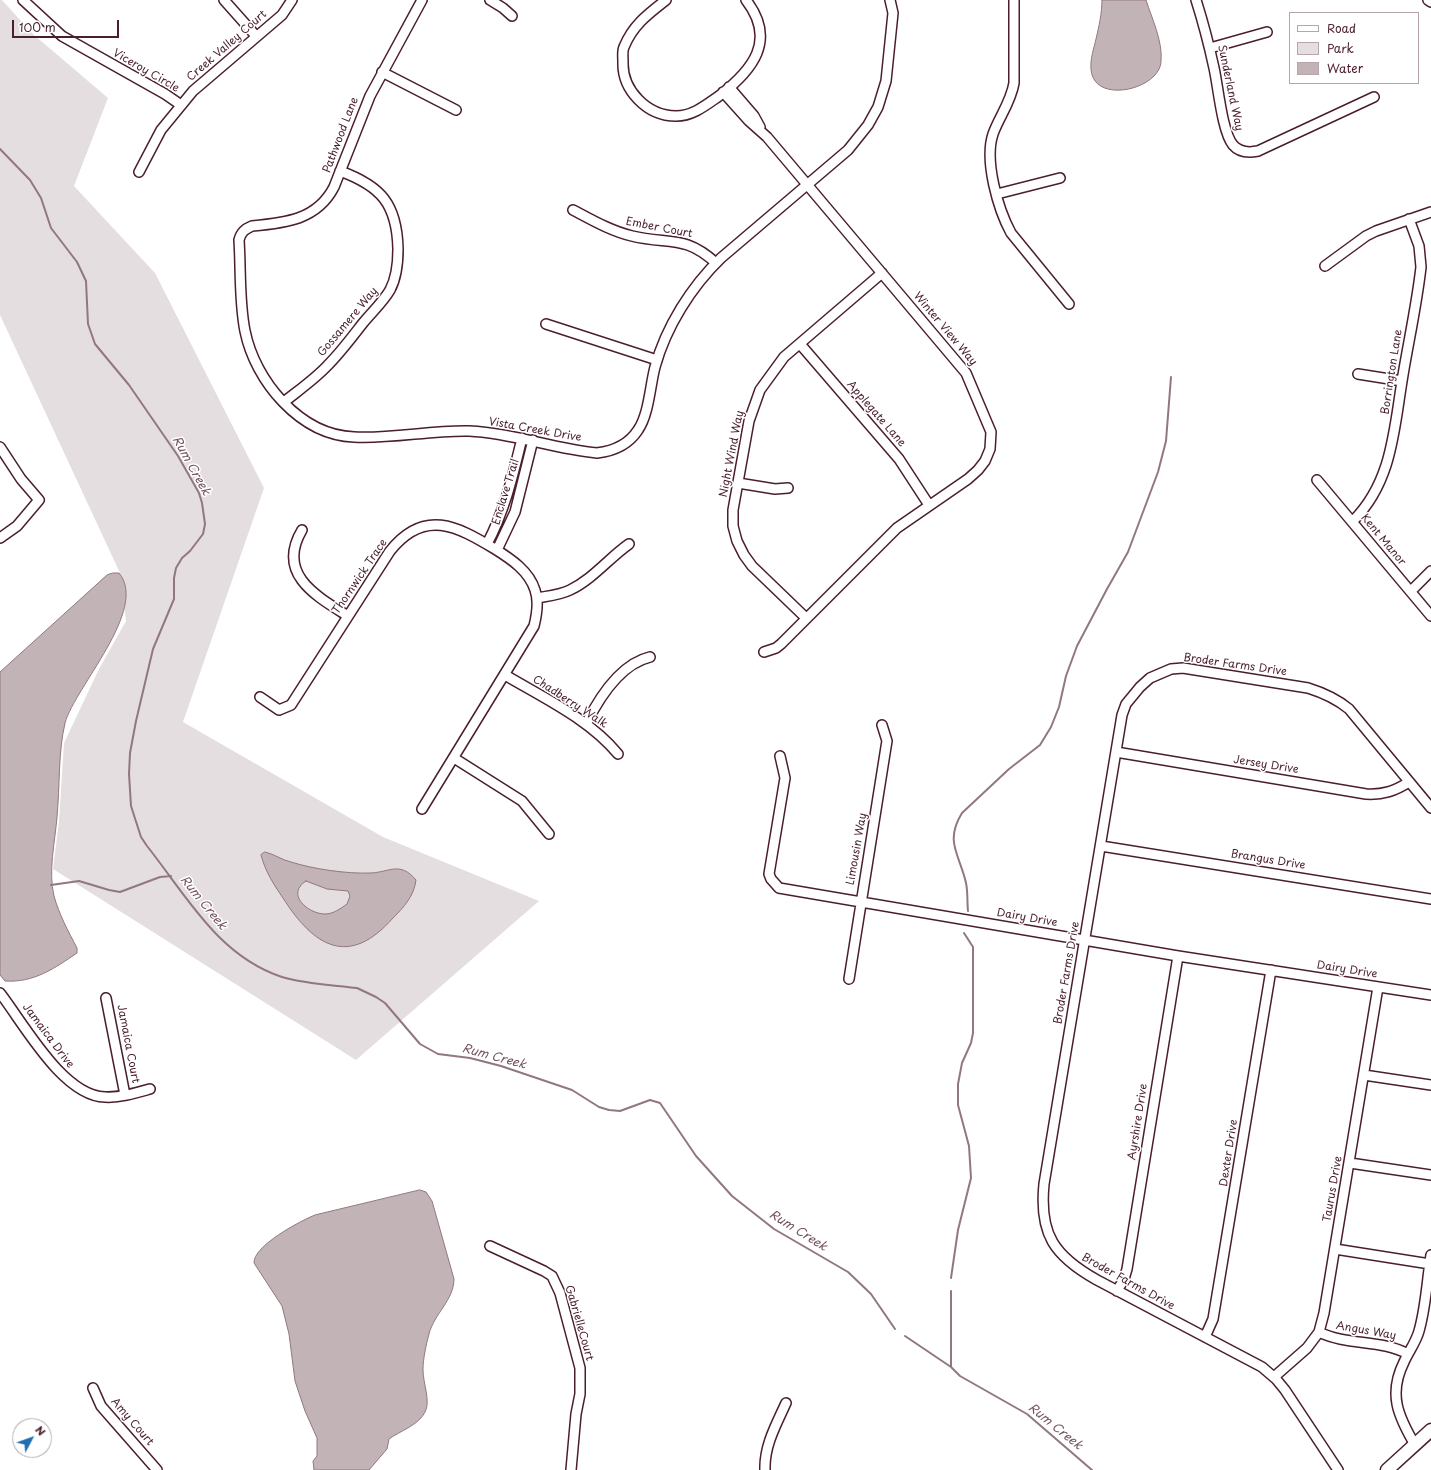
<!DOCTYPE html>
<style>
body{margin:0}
#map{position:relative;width:1431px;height:1470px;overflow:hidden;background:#fff;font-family:"Playpen Sans",sans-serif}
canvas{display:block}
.legend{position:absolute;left:1289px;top:12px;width:130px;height:72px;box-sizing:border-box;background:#fff;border:1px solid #b7a5aa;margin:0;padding:5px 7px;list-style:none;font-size:12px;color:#4a1f2b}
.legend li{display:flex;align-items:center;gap:8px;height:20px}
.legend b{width:20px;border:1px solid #b7a5aa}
.north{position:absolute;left:12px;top:1418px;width:40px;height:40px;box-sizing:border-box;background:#fff;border:1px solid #b7a5aa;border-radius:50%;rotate:49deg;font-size:11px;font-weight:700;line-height:16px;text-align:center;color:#4a1f2b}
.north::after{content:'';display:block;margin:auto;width:14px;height:18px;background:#1f6fb2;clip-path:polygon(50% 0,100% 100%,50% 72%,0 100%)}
.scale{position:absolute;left:12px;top:20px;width:107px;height:18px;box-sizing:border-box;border:2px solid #4a1f2b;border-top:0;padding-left:5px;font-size:12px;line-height:14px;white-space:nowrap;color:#4a1f2b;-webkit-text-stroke:3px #fff;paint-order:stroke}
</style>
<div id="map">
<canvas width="1431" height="1470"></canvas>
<ul class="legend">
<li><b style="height:5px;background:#fff"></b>Road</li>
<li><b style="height:11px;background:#e5dee0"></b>Park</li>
<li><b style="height:11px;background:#c1b3b6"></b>Water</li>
</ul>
<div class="north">N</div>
<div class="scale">100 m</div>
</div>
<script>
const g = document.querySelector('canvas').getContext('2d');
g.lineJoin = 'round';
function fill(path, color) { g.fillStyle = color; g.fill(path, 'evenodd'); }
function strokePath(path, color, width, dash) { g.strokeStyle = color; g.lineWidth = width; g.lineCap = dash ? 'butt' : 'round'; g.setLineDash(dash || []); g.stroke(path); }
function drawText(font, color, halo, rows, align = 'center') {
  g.font = font + ' "Playpen Sans",sans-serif'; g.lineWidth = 3; g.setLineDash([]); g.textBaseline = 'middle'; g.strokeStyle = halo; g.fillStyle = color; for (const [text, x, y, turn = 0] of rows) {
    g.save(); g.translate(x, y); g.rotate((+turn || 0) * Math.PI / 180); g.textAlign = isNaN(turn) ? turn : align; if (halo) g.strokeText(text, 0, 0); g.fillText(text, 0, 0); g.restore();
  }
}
fill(new Path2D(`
 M0,0H2L34,35L108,98L74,186L155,273L264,488L183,722L383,837L539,901L356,1060L53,869L59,821L64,743L99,669L126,621L120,573L0,315Z`), '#e5dee0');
const water = new Path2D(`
 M1102,0H1146C1152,19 1163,41 1161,62C1159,90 1093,105 1091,69C1090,59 1094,48 1096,39C1099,26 1102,13 1102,0Z
 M113,573H119C149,609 75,687 65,723C58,753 60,786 57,817C55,842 48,871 54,896C59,914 68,931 77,948V953C55,968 34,983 5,981L0,975V672L107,575Z
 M265,852C274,854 282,860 291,862C313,869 347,874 371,873C390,872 400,861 416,880C414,896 404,907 393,918C349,968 314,947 283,898C274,885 265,871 261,855ZM306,881L327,889L348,891L350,896L347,904C340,909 333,914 325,914C308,914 285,894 306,881Z
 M420,1190L426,1192L432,1201L454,1279C454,1300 434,1314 429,1334C426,1345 423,1359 423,1370C423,1383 431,1402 425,1412C419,1425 400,1431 389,1439L387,1449L369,1470H314L313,1461L317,1456V1438L305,1411L295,1381L289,1334L282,1306L254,1263C253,1246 300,1221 315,1215Z`);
fill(water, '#c1b3b6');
strokePath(water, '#91787e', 1);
strokePath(new Path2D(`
 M0,149L30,180L41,198L51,228L77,262L86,281L88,324L95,344L129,385L178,456L199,493L202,503L205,524L203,534L190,551L182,558L176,568L174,578V599L153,649L136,721L130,753L129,774L131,806L141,837L147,846C186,895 218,956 282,977C305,984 332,985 357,988L376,997L385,1003L420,1044L438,1054L470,1058L501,1066L572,1090L599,1107L609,1110L620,1111L650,1100L660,1103L696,1156L732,1196L774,1229L848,1272L871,1294L895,1329
 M51,885L79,881L109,890L120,892L160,877L171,876
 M968,911C967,902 968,892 966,883C960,855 944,842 962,813L1009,769L1040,745L1051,727L1059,707L1066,676L1077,646L1107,589L1128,552L1158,472L1166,441L1171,377
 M951,1278L958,1230L971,1178L969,1146L958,1105V1084L962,1063L971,1043L973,1033V947L964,933
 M951,1291V1367
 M905,1336L951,1367L960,1376L1027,1414L1092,1470`), '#91787e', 2);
const street = new Path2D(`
 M23,0L62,36L165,94L181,105
 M224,0L256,36
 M422,0L370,96L334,187C317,220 285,223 252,226C245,229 241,232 239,240C241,270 239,301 245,331C255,381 300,435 354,437C392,439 431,430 469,431C513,433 554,449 597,453C614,451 629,444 638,430C649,414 650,386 655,367C666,327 691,287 721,258L848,150L868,125L878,107L886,81L893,13L890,0
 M490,0L503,8L512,16
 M666,0C648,14 633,25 624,47C622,51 623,57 623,62C622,90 647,116 676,116C693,116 706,105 719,96C753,70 777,40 746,0
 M1014,0V83C1011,102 999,117 993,134C984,161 998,209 1011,233L1069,304
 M1196,0C1203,22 1209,45 1214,68C1218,85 1222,132 1233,145C1239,152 1248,153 1258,151L1374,97
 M1428,0L1431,2
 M1210,48L1267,32
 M382,72L456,110
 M729,87L754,116L760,127
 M723,92L749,121L767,137L966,373L991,432L990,449L985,461L978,470L968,479L897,528L781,644L776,648L764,652
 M139,172L161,130L193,91L282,15L292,0
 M997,194L1060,178
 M573,210C592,220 611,231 632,236C669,245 684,234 716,263
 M1325,266L1366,236L1376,231L1431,212
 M546,324L657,360
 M800,344L899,459L929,505
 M1358,374L1402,381
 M284,402C299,390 315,379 328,365C341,352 352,337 363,323C372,312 383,302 390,290C397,277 398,263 398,249C397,204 381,186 340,171
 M0,447L21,479L39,500L17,526L0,538
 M1317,480L1431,616
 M738,483L775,489L788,488
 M1353,521C1393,481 1394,428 1403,375C1409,339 1417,303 1421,267L1419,246L1409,219
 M302,530C276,574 316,596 348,616
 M487,544C505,510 513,475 522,438
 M497,550L515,512L533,440
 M1411,591L1431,571
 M537,598C548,596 560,595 570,590C593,579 609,558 629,544
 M806,618L752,566L744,555L737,541L733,526V510L749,421L760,390L784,357L882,273
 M505,675C544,698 589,719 618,754
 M260,697L279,710L291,705L390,551C424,508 457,526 495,549C511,559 529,571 535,590C539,601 537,614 534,626L422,809
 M586,724C599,698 620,664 650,657
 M1116,752L1366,794C1383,795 1395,791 1409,782
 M780,756L785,778L769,874L771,879L779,888L1178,956L1431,995
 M454,758L522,801L549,834
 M1101,846L1431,899
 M849,979L886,747L887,741L882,725
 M0,993C24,1024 63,1096 105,1097C120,1098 136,1093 150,1089
 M106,998L125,1095
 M1364,1075L1431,1085
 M1350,1163L1431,1175
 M490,1246L544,1271L552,1276L560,1293L580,1368V1394L576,1414L571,1470
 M1335,1249L1430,1264
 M1117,1291L1124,1279L1127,1269L1178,956
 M1319,1332C1347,1346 1381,1339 1408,1354
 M1205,1337L1213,1319L1271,970
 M1274,1377L1307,1348L1319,1332L1324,1313L1378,987
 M93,1388L101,1406L157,1470
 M1415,1445C1398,1416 1388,1394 1404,1362C1409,1351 1416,1342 1419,1331C1426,1307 1427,1280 1431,1255
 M765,1470C764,1446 776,1425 786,1403
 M1338,1470L1285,1390L1276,1379L1262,1367L1097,1280C1054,1256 1039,1234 1044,1184L1122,715L1126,704L1140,687L1150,678L1171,669L1183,668L1308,688C1324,693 1337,699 1349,709L1431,808`);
const secondary = new Path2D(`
 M1387,1470L1431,1430`);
strokePath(street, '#4a1f2b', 12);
strokePath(secondary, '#4a1f2b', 15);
strokePath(street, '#fff', 9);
strokePath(secondary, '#fff', 12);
drawText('11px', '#4a1f2b', '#fff', [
 ["Creek Valley Court",227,46,-41],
 ["Viceroy Circle",146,71,30],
 ["Sunderland Way",1230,88,78],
 ["Pathwood Lane",341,135,-69],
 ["Ember Court",659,228,11],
 ["Gossamere Way",348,322,-50],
 ["Winter View Way",945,329,50],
 ["Borrington Lane",1392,372,-81],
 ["Applegate Lane",876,414,49],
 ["Vista Creek Drive",535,430,10],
 ["Night Wind Way",732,454,-79],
 ["Enclave Trail",506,492,-73],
 ["Kent Manor",1383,540,50],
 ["Thornwick Trace",360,577,-56],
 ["Broder Farms Drive",1235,665,8],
 ["Chadberry Walk",570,702,33],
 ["Jersey Drive",1266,765,9],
 ["Limousin Way",857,849,-80],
 ["Brangus Drive",1268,860,9],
 ["Dairy Drive",1027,918,10],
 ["Dairy Drive",1347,970,9],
 ["Broder Farms Drive",1067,973,-80],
 ["Jamaica Drive",48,1036,53],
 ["Jamaica Court",128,1044,79],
 ["Ayrshire Drive",1138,1122,-81],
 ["Dexter Drive",1229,1153,-81],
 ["Taurus Drive",1333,1189,-80],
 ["Broder Farms Drive",1128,1282,29],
 ["GabrielleCourt",579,1323,74],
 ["Angus Way",1366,1331,10],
 ["Amy Court",132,1422,49]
]);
drawText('italic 12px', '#74535c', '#fff', [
 ["Rum Creek",191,466,61],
 ["Rum Creek",203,903,51],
 ["Rum Creek",494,1057,15],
 ["Rum Creek",798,1231,32],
 ["Rum Creek",1055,1427,39]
]);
</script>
